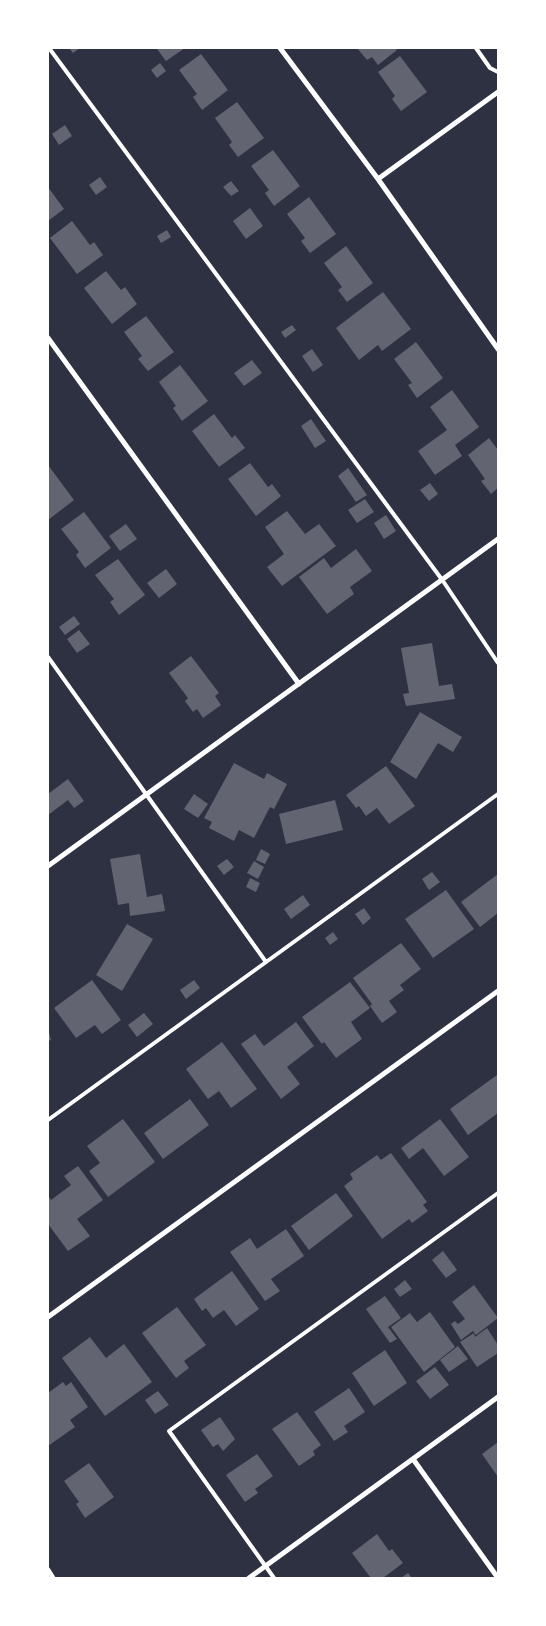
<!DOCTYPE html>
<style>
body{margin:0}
#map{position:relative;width:546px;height:1626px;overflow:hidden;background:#2d3142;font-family:"Open Sans",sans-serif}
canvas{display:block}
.frame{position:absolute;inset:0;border:49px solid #fff;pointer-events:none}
</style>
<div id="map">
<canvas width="546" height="1626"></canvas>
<div class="frame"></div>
</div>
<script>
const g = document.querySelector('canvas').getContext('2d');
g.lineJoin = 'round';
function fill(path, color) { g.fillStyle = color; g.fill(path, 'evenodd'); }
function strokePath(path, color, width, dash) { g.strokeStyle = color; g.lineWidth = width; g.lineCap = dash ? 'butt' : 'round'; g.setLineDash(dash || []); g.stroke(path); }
fill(new Path2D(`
 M69,48H80L73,53Z
 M159,48H185L166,61L157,49Z
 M357,48H395L397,50L378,65L372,57L367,60Z
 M201,54L228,90L202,110L193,97L197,94L179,70Z
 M400,56L427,92L401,111L392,99L395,96L378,72Z
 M160,63L166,71L157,78L151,70Z
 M237,102L264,138L238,157L229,145L232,142L215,118Z
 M65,125L72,136L59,145L52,134Z
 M273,150L300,186L274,206L265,193L269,190L251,166Z
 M100,177L107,187L96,195L89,185Z
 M231,181L239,191L231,196L223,187Z
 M48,187L64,209L48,221Z
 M309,197L336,234L310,253L301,241L305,238L287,214Z
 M250,208L263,226L246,239L233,221Z
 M72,221L90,245L94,242L103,255L77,274L50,238Z
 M167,230L171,237L161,243L157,236Z
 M346,246L373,283L347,302L338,290L342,287L324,263Z
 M106,271L121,290L125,287L137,304L112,324L84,288Z
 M383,292L411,329L382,351L378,345L359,360L336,328Z
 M146,316L174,352L148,371L138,359L142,356L124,332Z
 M292,325L296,330L285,338L281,332Z
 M416,342L443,378L417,398L408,385L412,383L394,359Z
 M312,349L323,365L313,372L302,356Z
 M252,360L262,373L244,386L234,373Z
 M180,365L208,401L182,421L173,408L176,406L159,382Z
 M452,390L479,427L455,445L462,456L435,475L418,451L447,430L430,407Z
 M214,414L232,438L235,435L245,448L219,467L192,431Z
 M311,419L326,441L315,448L301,426Z
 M489,438L498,450V488L491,494L481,481L485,479L468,455Z
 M250,463L268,487L272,484L281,496L256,516L228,479Z
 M48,465L74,500L48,520Z
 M348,468L367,495L356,502L338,476Z
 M430,483L438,494L429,501L420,490Z
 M365,499L374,512L357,523L348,510Z
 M287,511L305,534L319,524L336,546L282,586L267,567L284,554L265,527Z
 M84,512L111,548L85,568L76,555L79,552L61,529Z
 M386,515L396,531L384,539L374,523Z
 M126,524L137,539L120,551L109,536Z
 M356,549L372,571L350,587L354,594L327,614L299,577L324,558L331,568Z
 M118,559L145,595L119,615L110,602L114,599L95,575Z
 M166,569L177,584L159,598L147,583Z
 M74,616L80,624L65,635L59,627Z
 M79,630L90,644L77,653L67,639Z
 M432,643L439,686L452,684L455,699L406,706L403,694L409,693L401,648Z
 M191,656L219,693L215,696L221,705L203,718L197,709L193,712L185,701L188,698L169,673Z
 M420,712L462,737L453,752L438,743L416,779L390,762Z
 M234,763L264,779L267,773L287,784L274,809L270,807L254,838L239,830L234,841L209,828L212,822L204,818Z
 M386,766L415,806L389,824L377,808L366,816L359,806L356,808L346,795Z
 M68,779L84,801L74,808L68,800L48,815V794Z
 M194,794L208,804L198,818L184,809Z
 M335,800L343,830L286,844L279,814Z
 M261,849L270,854L265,864L256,860Z
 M140,854L147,897L162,894L165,911L130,916L129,903L118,905L110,859Z
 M227,859L234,867L224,875L217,866Z
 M254,861L264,867L258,879L247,873Z
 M432,872L440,882L429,890L422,879Z
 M498,874V913L480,927L461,902Z
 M250,878L260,883L256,892L246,887Z
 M446,890L474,929L433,958L405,919Z
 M303,895L310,905L291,919L284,909Z
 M364,908L371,918L363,925L355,914Z
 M127,924L153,939L122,991L96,975Z
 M333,932L338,939L330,945L325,938Z
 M401,943L421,969L400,985L404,990L389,1001L397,1012L382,1023L370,1006L372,1004L353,978Z
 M92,980L121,1020L102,1034L95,1025L76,1038L54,1008Z
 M194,980L200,988L186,999L180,990Z
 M350,982L370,1008L351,1022L362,1039L336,1058L324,1042L322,1044L302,1017Z
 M144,1013L153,1024L137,1037L128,1025Z
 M296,1022L314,1046L287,1067L300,1084L281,1099L241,1044L255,1034L264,1046Z
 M48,1028L51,1040L48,1041Z
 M222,1042L257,1089L231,1108L219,1091L208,1099L186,1069Z
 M497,1075L498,1113L468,1135L450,1109Z
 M190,1099L209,1125L163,1159L144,1133Z
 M123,1119L155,1162L108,1197L89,1171L100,1163L87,1146Z
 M440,1119L469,1157L444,1176L423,1148L409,1159L401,1148Z
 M391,1153L427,1202L423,1205L428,1211L412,1223L409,1219L382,1239L344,1186L353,1179L350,1174L377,1155L381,1160Z
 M78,1166L103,1200L77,1219L90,1236L68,1251L48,1224V1196L51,1200L71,1185L64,1176Z
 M336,1193L353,1216L309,1250L291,1226Z
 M286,1229L304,1256L271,1279L280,1291L265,1301L230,1252L250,1238L257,1249Z
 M443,1251L457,1270L446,1278L432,1260Z
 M232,1271L259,1309L236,1326L224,1310L213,1318L206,1308L202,1311L194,1299Z
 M405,1280L412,1289L400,1297L394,1289Z
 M474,1285L498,1318L476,1335L473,1331L461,1340L451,1324L455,1321L458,1324L465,1319L452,1302Z
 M385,1296L401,1318L388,1327L397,1339L390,1343L366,1309Z
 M177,1307L206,1345L184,1361L189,1368L176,1378L142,1333Z
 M430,1312L455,1347L424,1372L391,1327L410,1313L417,1322Z
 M487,1328L498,1345V1353L477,1367L460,1342L474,1333L475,1337Z
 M90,1337L106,1358L124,1344L152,1382L105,1416L62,1358Z
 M458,1346L468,1359L449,1372L440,1360Z
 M385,1350L407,1383L374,1406L352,1373Z
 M435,1367L449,1385L430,1399L416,1381Z
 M63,1382L66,1386L71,1382L88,1407L70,1420L75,1427L48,1446V1393Z
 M349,1388L365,1412L344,1426L348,1432L334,1441L314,1412Z
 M158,1391L169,1405L155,1414L145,1400Z
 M297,1412L321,1445L313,1451L315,1455L299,1466L272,1429Z
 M220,1417L235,1439L223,1451L218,1444L213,1447L201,1430Z
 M498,1442V1477L482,1454Z
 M257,1454L273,1476L255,1489L258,1493L245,1502L226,1475Z
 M89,1463L114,1497L85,1518L76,1504L79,1502L64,1481Z
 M377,1534L389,1551L392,1549L403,1563L383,1578H371L352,1553Z
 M408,1573L412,1578H401Z`), '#626471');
strokePath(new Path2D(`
 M49,48L443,581L498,663
 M476,48L490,68L498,72
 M48,657L266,962
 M48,1120L498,794
 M274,1578L169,1431L498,1193`), '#fff', 4);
strokePath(new Path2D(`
 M280,48L378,179L498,349
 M378,179L498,92
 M48,338L299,684
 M48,866L498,539
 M48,1317L498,991
 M413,1459L498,1578
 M48,1570L53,1578
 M249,1578L498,1397`), '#fff', 5);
</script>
